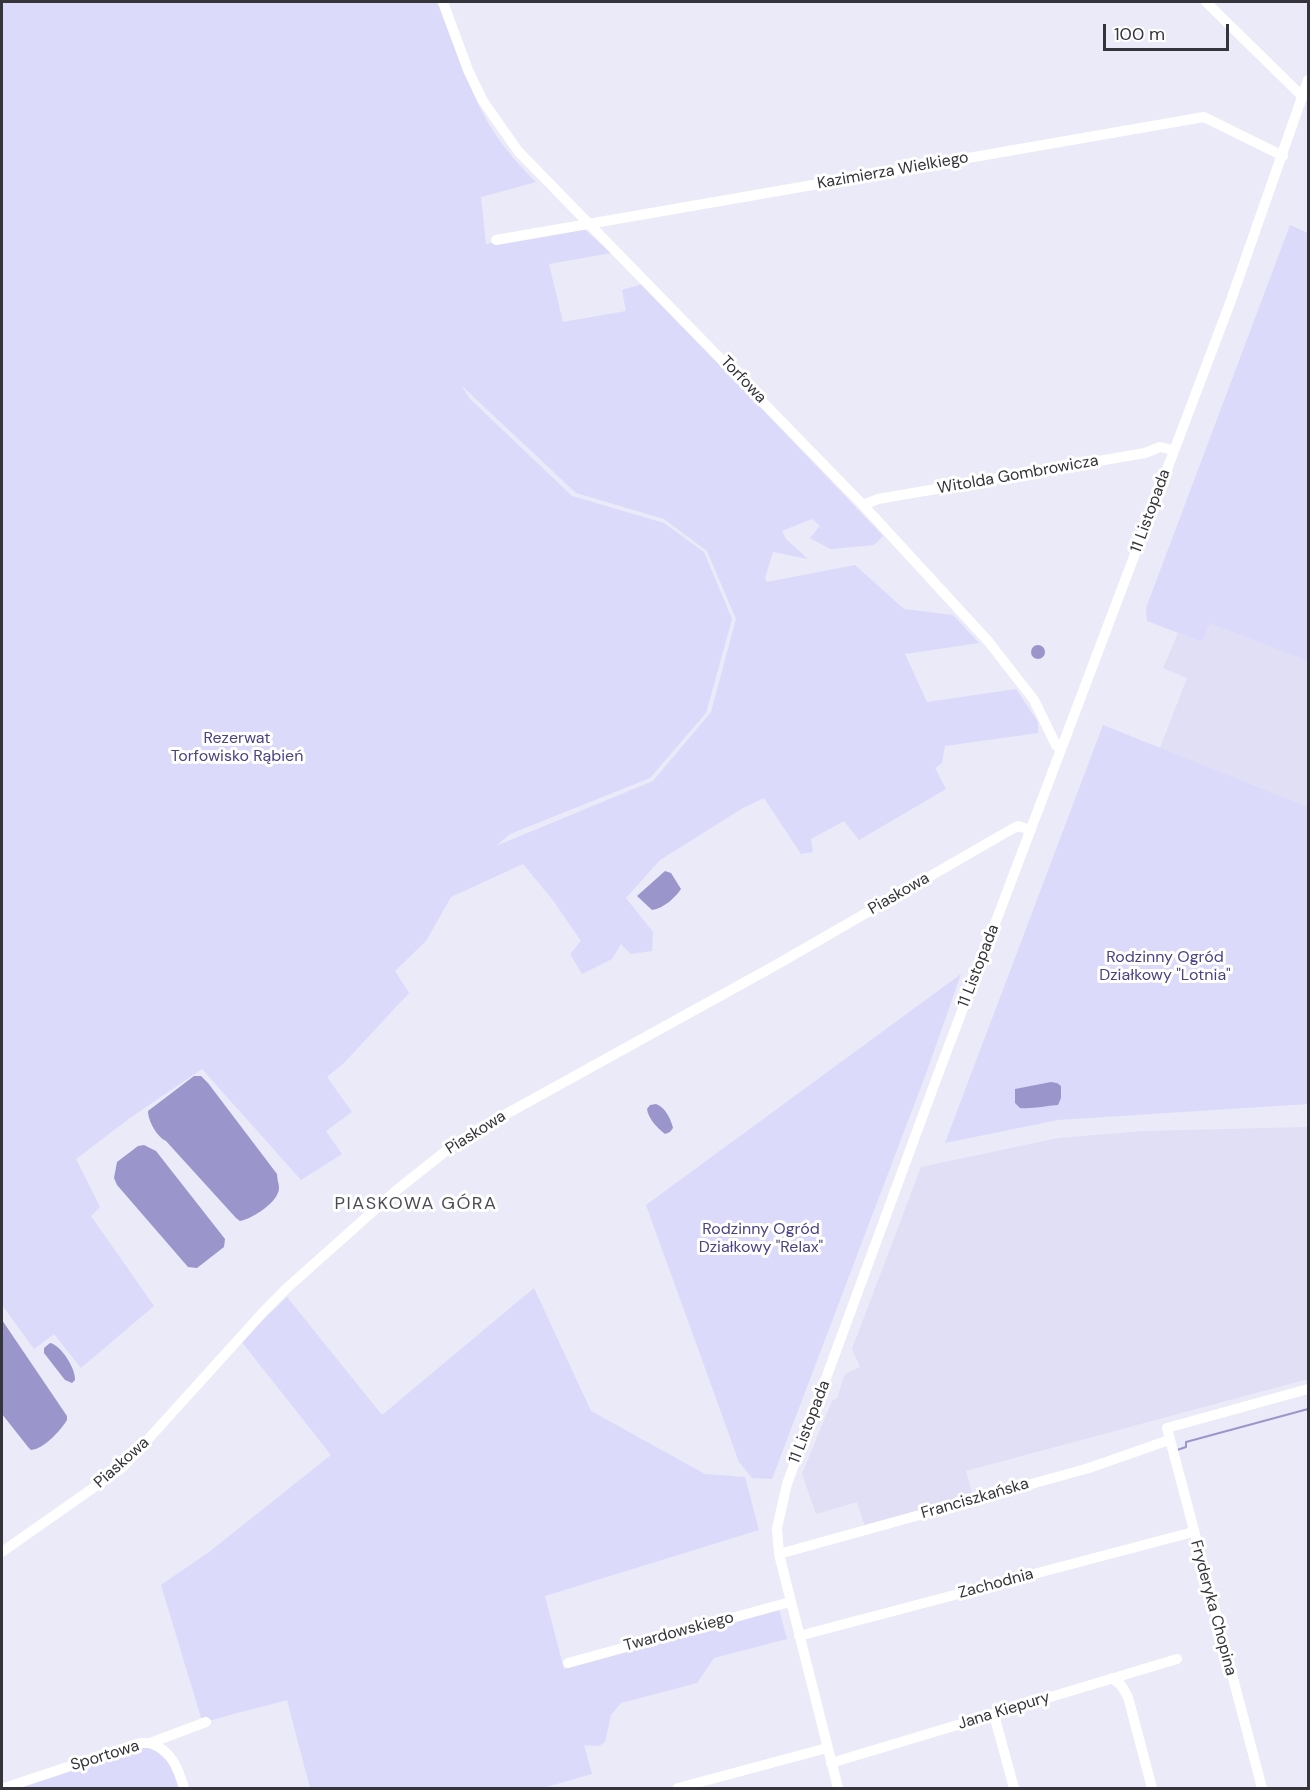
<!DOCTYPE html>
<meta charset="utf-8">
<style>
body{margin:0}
#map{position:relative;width:1310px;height:1790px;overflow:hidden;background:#eaeaf8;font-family:"DM Sans",sans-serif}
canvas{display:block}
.frame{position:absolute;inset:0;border:3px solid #34343a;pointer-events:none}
.scale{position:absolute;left:1103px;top:24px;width:126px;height:27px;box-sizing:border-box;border:3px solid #34343a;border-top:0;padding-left:8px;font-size:18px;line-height:21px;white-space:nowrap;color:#34343a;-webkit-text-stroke:4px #fff;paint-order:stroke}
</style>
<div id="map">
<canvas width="1310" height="1790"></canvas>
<div class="frame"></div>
<div class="scale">100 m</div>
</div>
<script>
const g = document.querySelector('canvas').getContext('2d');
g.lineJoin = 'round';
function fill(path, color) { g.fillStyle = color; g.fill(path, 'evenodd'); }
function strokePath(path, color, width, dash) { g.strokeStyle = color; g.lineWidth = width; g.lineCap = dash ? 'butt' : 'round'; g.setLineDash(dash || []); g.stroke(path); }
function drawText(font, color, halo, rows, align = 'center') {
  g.font = font + ' "DM Sans",sans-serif'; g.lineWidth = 6; g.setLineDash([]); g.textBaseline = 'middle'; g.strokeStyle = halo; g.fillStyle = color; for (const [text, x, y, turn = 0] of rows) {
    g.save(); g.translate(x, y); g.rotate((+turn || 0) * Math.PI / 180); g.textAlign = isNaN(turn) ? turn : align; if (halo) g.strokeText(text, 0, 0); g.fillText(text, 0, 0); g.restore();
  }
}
fill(new Path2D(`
 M1210,622L1308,661V807L1160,748L1187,678L1163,668L1178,633L1202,642Z
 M1308,1127V1379L966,1471L973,1496L865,1527L857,1502L816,1514L802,1474L832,1401L837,1398L845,1374L860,1367L852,1349L921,1167L1058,1138L1144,1131Z`), '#e0dff5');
fill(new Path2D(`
 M2,2H437C453,42 469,92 492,129C504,149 520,166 536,182L481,197L486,244L584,229L611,253L549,264L563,322L626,311L622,290L643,284L883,536L874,545L830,549L810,538L820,526L812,519L782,531L786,539L808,559L773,552L765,578L767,582L855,565L904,609L953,615L979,643L905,654L927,702L1016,689L1038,722V733L945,746L942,763L935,768L946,789L859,840L844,821L811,839L813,852L801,854L764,798L743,808L660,860L626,898L653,932L652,951L631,954L621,944L612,959L582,974L570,954L581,941L552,899L523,864L451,897L426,941L395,971L409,993L344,1063L327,1077L352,1112L326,1131L342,1154L301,1180L202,1069L130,1118L76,1159L100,1207L91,1216L154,1306L81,1368L54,1334L34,1349L2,1305ZM461,385L576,493L664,519L707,551L736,619L711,712L653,781L496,846L510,834L650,778L706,713L732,619L704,552L664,523L572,496L470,399Z
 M1290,225L1308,233V661L1210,623L1202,642L1147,621L1146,608Z
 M1103,725L1308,807V1104L1058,1120L945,1143Z
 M961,974L927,1071L772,1479L752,1478L739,1462L646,1205Z
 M534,1288L591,1411L705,1474L745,1477L759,1530L545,1596L564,1669L779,1609L787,1639L714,1658L697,1683L621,1703L611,1715L605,1742L599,1746L584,1745L592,1774L543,1788H310L287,1700C260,1708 233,1713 206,1722L202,1721L161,1585L209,1552L331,1455L241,1341L287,1297L382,1415Z
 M150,1743L162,1747L184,1788H17Z`), '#dbdafa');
fill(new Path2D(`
 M1031 652a7 7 0 1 1 14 0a7 7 0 1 1-14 0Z
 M665,871L671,873L681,889C675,898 664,908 652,910L637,896Z
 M194,1076H201L208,1083L277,1174C277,1179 279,1184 279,1188C279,1202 252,1219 240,1221L236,1218L166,1141C157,1137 148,1121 148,1111Z
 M1051,1082L1057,1083L1061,1086V1098L1058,1105C1045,1106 1033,1109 1020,1108L1015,1103V1089Z
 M656,1104C665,1107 671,1119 673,1128L670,1132L665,1134C657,1128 648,1118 647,1109L650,1105Z
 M144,1145L156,1151L225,1239L224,1247L197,1268L188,1267L117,1185L114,1178L117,1162L138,1146Z
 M2,1320L67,1416V1420C60,1431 44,1449 31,1450L28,1447L2,1414Z
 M50,1343C61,1345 76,1369 75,1380L72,1383L65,1380L44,1353V1348Z`), '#9a96cb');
strokePath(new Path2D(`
 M1177,1450L1186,1447V1442L1308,1409`), '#9a96cb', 2);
strokePath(new Path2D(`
 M443,2L468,70L483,101L518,151L863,505L988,641L1034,700L1056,745L1061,750
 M1206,2L1303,97
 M496,240L1204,117L1283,156
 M863,505L878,499L1145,453L1160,447L1173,450
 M2,1552L123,1467L265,1310L287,1288L398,1189L451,1147L479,1129L776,965L1012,829L1018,826L1031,830
 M779,1554L1089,1468L1169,1440
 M799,1636L1193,1532
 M568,1663L790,1602
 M1112,1678L1121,1685L1128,1697L1152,1788
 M994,1715L1014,1788
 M150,1743C172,1751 178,1768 184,1788
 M831,1763L1177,1659
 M4,1788L140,1743H150L206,1722
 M678,1788L827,1748
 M838,1788L779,1554L777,1528L787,1484L937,1077L1230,303L1308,80
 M1262,1788L1167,1428L1308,1389`), '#fff', 10);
drawText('16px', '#34343a', '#fff', [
 ["Kazimierza Wielkiego",893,171,-10],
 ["Torfowa",743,380,46],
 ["Witolda Gombrowicza",1018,475,-10],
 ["11 Listopada",1151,511,-70],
 ["Piaskowa",899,894,-30],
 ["11 Listopada",979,966,-69],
 ["Piaskowa",476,1133,-32],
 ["11 Listopada",810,1422,-69],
 ["Piaskowa",122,1463,-42],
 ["Franciszkańska",975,1499,-16],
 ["Zachodnia",996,1584,-15],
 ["Fryderyka Chopina",1213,1608,75],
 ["Twardowskiego",679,1632,-15],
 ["Jana Kiepury",1004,1711,-17],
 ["Sportowa",105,1756,-17]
]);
drawText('16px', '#4b4284', '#fff', [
 ["Rezerwat",237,739],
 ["Torfowisko Rąbień",237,757],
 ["Rodzinny Ogród",1165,958],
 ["Działkowy \"Lotnia\"",1165,976],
 ["Rodzinny Ogród",761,1230],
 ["Działkowy \"Relax\"",761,1248]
]);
g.letterSpacing = '1.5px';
drawText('18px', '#4b4b56', '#fff', [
 ["PIASKOWA GÓRA",416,1204]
]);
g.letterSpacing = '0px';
</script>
